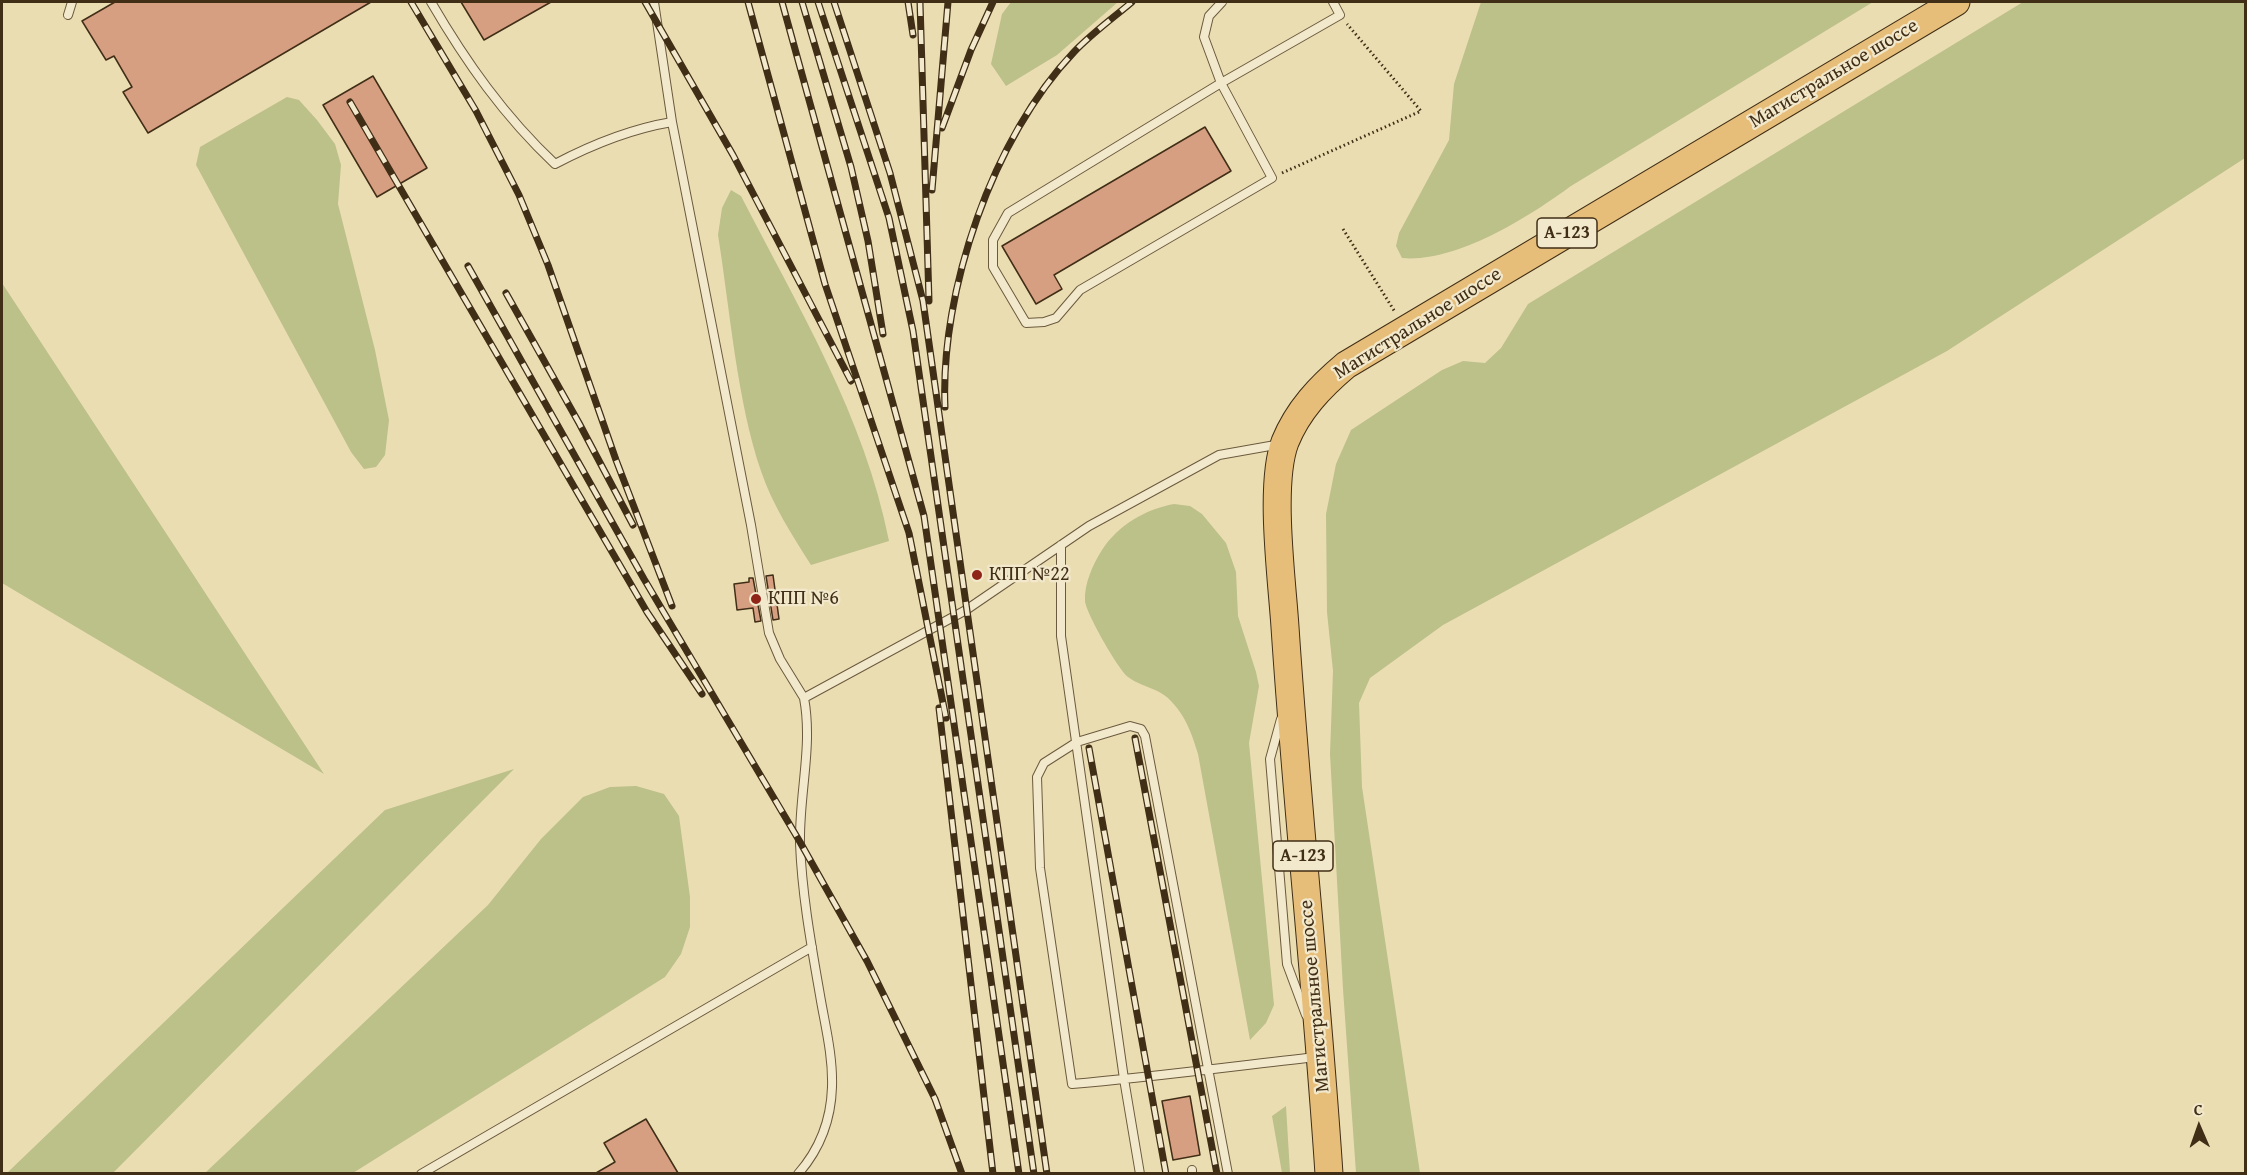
<!DOCTYPE html>
<meta charset="utf-8">
<style>
body{margin:0}
#map{position:relative;width:2247px;height:1175px;overflow:hidden;background:#ebddb2;font-family:"Gentium Book Plus",serif}
canvas{display:block}
.frame{position:absolute;inset:0;border:3px solid #402e16;pointer-events:none}
.north{position:absolute;left:2169px;top:1097px;width:60px;height:60px;-webkit-text-stroke:4px #f2e9cd;paint-order:stroke;rotate:358deg;font-size:16px;font-weight:700;line-height:24px;text-align:center;color:#402e16}
.north::after{content:'';display:block;margin:auto;width:21px;height:27px;background:#402e16;clip-path:polygon(50% 0,100% 100%,50% 72%,0 100%)}
</style>
<div id="map">
<canvas width="2247" height="1175"></canvas>
<div class="frame"></div>
<div class="north">С</div>
</div>
<script>
const g = document.querySelector('canvas').getContext('2d');
g.lineJoin = 'round';
function fill(path, color) { g.fillStyle = color; g.fill(path, 'evenodd'); }
function strokePath(path, color, width, dash) { g.strokeStyle = color; g.lineWidth = width; g.lineCap = dash ? 'butt' : 'round'; g.setLineDash(dash || []); g.stroke(path); }
function drawText(font, color, halo, rows, align = 'center') {
  g.font = font + ' "Gentium Book Plus",serif'; g.lineWidth = 4.5; g.setLineDash([]); g.textBaseline = 'middle'; g.strokeStyle = halo; g.fillStyle = color; for (const [text, x, y, turn = 0] of rows) {
    g.save(); g.translate(x, y); g.rotate((+turn || 0) * Math.PI / 180); g.textAlign = isNaN(turn) ? turn : align; if (halo) g.strokeText(text, 0, 0); g.fillText(text, 0, 0); g.restore();
  }
}
fill(new Path2D(`
 M1011,2H1118L1057,55L1006,86L991,64L1002,14Z
 M1481,2H1873L1571,186C1529,217 1456,263 1402,258L1396,246L1399,233L1449,140L1454,84Z
 M2023,2H2245V158L1947,351L1443,625L1370,678L1359,703L1362,787L1420,1173H1356L1343,989L1330,754L1333,671L1327,612L1326,514L1336,464L1351,430L1442,370L1463,361L1485,363L1501,348L1528,304Z
 M287,97L299,100L317,120L335,144L341,165L338,204L375,350L389,420L385,455L376,467L364,469L351,452L196,165L200,147Z
 M731,190L741,196C798,307 865,417 889,541L811,565C792,535 772,504 761,471C737,401 730,310 718,235L722,208Z
 M2,283L324,774L2,583Z
 M1174,504L1190,506L1202,514L1226,543L1236,572L1238,616L1256,672L1259,686L1249,743L1274,1005L1266,1023L1250,1040L1198,754C1193,738 1188,722 1177,708C1161,686 1146,690 1128,677C1118,669 1086,613 1085,601C1084,584 1093,564 1102,550C1118,525 1146,509 1174,504Z
 M514,769L113,1173H7L385,810Z
 M636,786L664,794L679,816L690,897V927L681,954L665,977L353,1173H205L488,905L541,839L583,797L610,787Z
 M1286,1106L1290,1173H1282L1272,1116Z`), '#bcc089');
const building = new Path2D(`
 M115,2H371L148,133L123,92L132,87L114,56L106,60L82,21Z
 M461,2H551L484,40Z
 M373,76L427,168L377,197L323,105Z
 M1205,127L1231,171L1054,275L1062,289L1036,304L1002,246Z
 M773,575L779,619L773,620L766,576Z
 M749,578H753L761,621L755,622L753,608L737,610L734,584L749,582Z
 M1190,1096L1200,1155L1173,1160L1162,1101Z
 M646,1119L678,1173H596L615,1162L604,1143Z`);
fill(building, '#d79f82');
strokePath(building, '#402e16', 1.5);
const service = new Path2D(`
 M431,2C466,62 504,116 555,164C593,144 630,129 672,122
 M654,2L672,122L751,525L769,633L780,659L804,698L966,610L1089,526L1219,455L1281,444
 M1222,2L1209,16L1204,37L1221,83L1272,178L1080,290L1056,318L1044,322L1026,323L993,267V240L1008,213L1221,83L1340,15L1333,2
 M68,15L72,2
 M1061,545V636L1124,1079L1140,1174
 M1281,719L1270,759L1287,964L1306,1015
 M1192,1170V1174
 M421,1174L812,947
 M798,1174C820,1149 831,1120 832,1087C833,1058 826,1029 821,1001C812,949 802,896 800,843C799,794 813,746 804,698
 M1228,1174L1145,736L1141,729L1130,726L1077,742L1044,763L1037,777L1040,868L1072,1084C1154,1077 1235,1066 1316,1057`);
const primary = new Path2D(`
 M1329,1174C1317,991 1297,809 1285,627C1282,580 1269,485 1285,442C1298,410 1320,387 1346,365L1956,2`);
strokePath(service, '#6b5a3d', 10);
strokePath(primary, '#402e16', 29);
strokePath(new Path2D(`
 M1282,173L1421,111L1347,24
 M1343,229L1395,312`), '#402e16', 3, [1.5, 3]);
strokePath(service, '#f2e9cd', 8);
strokePath(primary, '#e6be79', 27);
const rail = new Path2D(`
 M411,2L476,111L519,195L548,265L616,460L672,606
 M645,2L733,155L851,381
 M748,2L825,284L909,533L946,718
 M782,2L924,516L1019,1174
 M802,2L851,167L868,241L883,334
 M818,2L889,218L913,331L1034,1174
 M834,2L890,173L923,301L1047,1174
 M908,2L913,35
 M920,2L929,301
 M350,102L647,612L702,694
 M942,128L971,50L993,2
 M932,190L948,2
 M468,266L644,579L800,842L867,961L935,1099L962,1174
 M506,293L579,423L633,525
 M945,407C940,291 993,137 1074,52C1091,34 1113,18 1132,2
 M939,708L993,1174
 M1135,738L1217,1174
 M1089,748L1166,1174`);
strokePath(rail, '#402e16', 7);
strokePath(rail, '#f2e9cd', 4.5, [14]);
for (const [x, y, r, color] of [
 [977,575,6,"#8f2418"],
 [756,599,6,"#8f2418"]
]) { const dot = new Path2D(); dot.arc(x, y, r, 0, 2 * Math.PI); g.fillStyle = color; g.fill(dot); strokePath(dot, '#f2e9cd', 2); }
for (const [x, y, w] of [
 [1567,233,60],
 [1303,856,60]
]) { const box = new Path2D(); box.roundRect(x - w / 2, y - 15, w, 30, 4.5); g.fillStyle = '#f2e9cd'; g.fill(box); strokePath(box, '#402e16', 1.5); }
drawText('bold 18px', '#402e16', null, [
 ["А-123",1567,233],
 ["А-123",1303,856]
]);
drawText('20px', '#402e16', '#f2e9cd', [
 ["Магистральное шоссе",1834,74,-31],
 ["Магистральное шоссе",1418,324,-32],
 ["Магистральное шоссе",1315,996,-95]
]);
drawText('20px', '#402e16', '#f2e9cd', [
 ["КПП №22",989,575],
 ["КПП №6",768,599]
], 'left');
</script>
